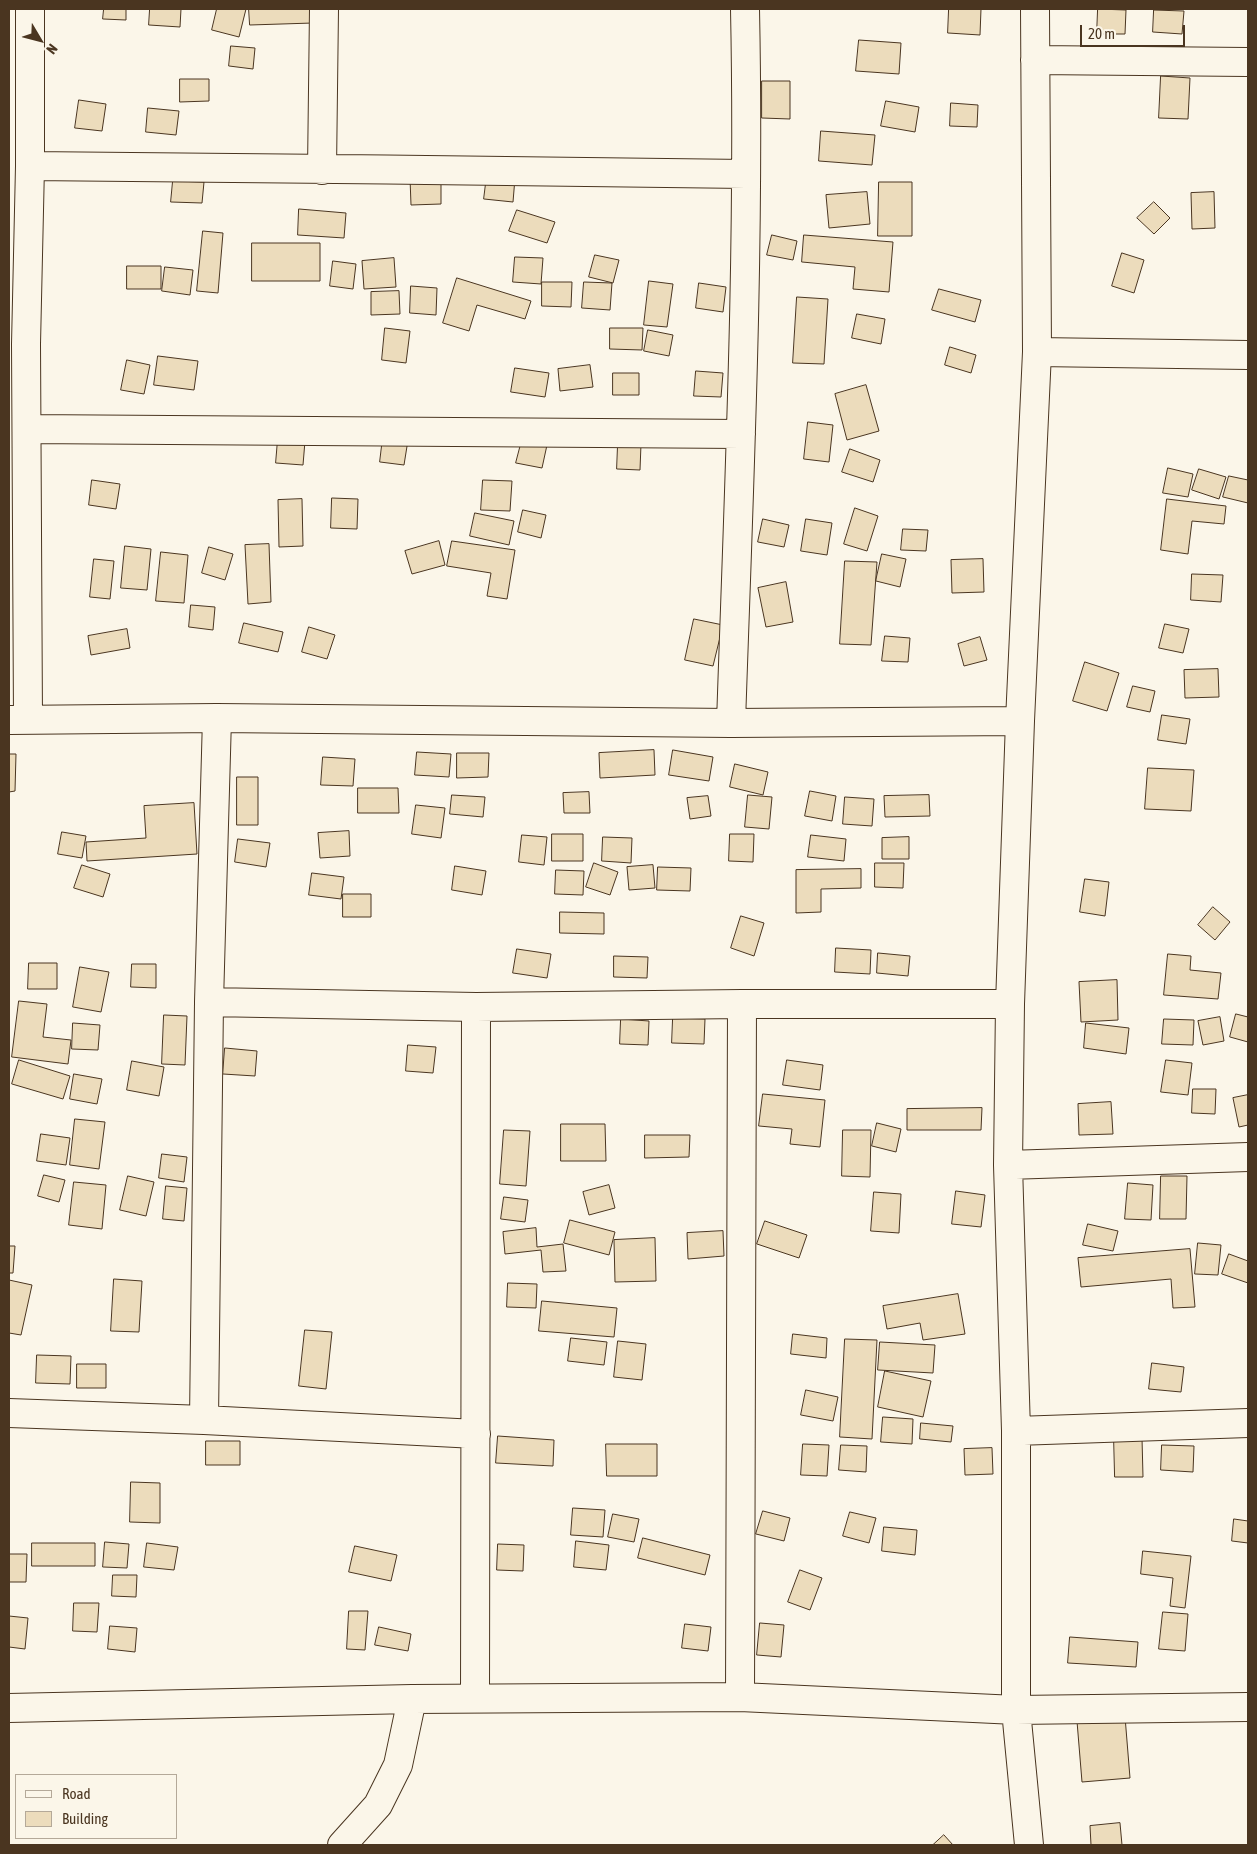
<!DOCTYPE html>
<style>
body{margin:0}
#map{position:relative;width:1257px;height:1854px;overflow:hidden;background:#fbf6e9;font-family:"Asap Condensed",sans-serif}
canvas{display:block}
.frame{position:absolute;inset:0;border:10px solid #4a3520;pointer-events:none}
.legend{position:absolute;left:15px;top:1774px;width:162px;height:65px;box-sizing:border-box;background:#fbf6e9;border:1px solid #b4a999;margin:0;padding:6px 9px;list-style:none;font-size:15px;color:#4a3520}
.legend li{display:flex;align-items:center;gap:10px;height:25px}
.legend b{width:25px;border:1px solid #b4a999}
.north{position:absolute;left:15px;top:15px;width:50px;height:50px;-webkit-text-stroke:4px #fbf6e9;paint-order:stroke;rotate:127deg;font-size:14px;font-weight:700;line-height:20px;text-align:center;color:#4a3520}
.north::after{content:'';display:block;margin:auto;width:18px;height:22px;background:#4a3520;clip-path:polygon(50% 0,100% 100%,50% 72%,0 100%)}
.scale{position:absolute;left:1080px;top:25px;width:105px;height:22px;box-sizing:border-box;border:2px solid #4a3520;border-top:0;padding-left:6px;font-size:15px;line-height:18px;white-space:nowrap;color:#4a3520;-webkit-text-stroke:4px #fbf6e9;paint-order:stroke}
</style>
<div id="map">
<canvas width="1257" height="1854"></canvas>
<div class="frame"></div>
<ul class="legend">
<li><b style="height:6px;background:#fbf6e9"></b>Road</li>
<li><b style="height:14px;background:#ecdcbc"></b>Building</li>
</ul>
<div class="north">N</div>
<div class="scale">20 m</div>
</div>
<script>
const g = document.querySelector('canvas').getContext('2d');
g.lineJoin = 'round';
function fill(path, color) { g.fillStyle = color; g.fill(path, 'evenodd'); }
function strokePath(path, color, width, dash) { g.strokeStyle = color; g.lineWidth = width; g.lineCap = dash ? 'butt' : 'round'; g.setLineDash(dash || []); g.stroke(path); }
const building = new Path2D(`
 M104,9H126V20L103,19Z
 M150,9H181L180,27L149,25Z
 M217,9H246L239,37L212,30Z
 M249,9H312L313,23L250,25Z
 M949,9H981L980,35L948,33Z
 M1098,9L1126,10L1125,34H1097Z
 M1154,10L1184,11L1182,34L1153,32Z
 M859,40L901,43L899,74L856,71Z
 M231,46L255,48L253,69L229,66Z
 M1161,76L1190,78L1188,119L1159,118Z
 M180,79H209V101L180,102Z
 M762,81H790V119L762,118Z
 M79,100L106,104L102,131L75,128Z
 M886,101L919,107L915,132L881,126Z
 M951,103L978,105L977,127L950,126Z
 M148,108L179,111L176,135L146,132Z
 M821,131L875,135L872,165L819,161Z
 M487,175L515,178L513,202L484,199Z
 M441,177V204L411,205L410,178Z
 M173,181L204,182L202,203L171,202Z
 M879,182H912V236H878Z
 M867,192L870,224L829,228L826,195Z
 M1214,192L1215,228L1192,229L1191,193Z
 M1154,202L1170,218L1154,234L1137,218Z
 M299,209L346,213L344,238L298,235Z
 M517,210L555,222L547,243L509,231Z
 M203,231L223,233L218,293L197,291Z
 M772,235L797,241L793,260L767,255Z
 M804,235L893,242L889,292L853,289L855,267L802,262Z
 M252,243H320V281H252Z
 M1122,253L1144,260L1134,293L1112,286Z
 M595,255L619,260L613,283L589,277Z
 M515,257L543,258L541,284L513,282Z
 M394,258L396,287L364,289L362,261Z
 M333,261L356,264L353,289L330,286Z
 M127,266H161V289H127Z
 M165,267L193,270L190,295L162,291Z
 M457,278L531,301L525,319L477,305L469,331L443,323Z
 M649,281L673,284L667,327L644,325Z
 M542,282H572L571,307L542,306Z
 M584,282L612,283L610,310L582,308Z
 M699,283L726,287L723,312L696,308Z
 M411,286L437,288L436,315L410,313Z
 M939,289L981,300L975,322L932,310Z
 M399,291L400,314L371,315V292Z
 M797,297L828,299L824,364L793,363Z
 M857,314L885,319L881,344L852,338Z
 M385,328L410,331L406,363L382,360Z
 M610,328H643L642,350L610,349Z
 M648,330L673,335L669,356L644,351Z
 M950,347L976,355L971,373L945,365Z
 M158,356L198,361L194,390L154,385Z
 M127,360L150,365L144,394L121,390Z
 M590,365L593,387L560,391L558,369Z
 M515,368L549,373L545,397L511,392Z
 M696,371L723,373L721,397L694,396Z
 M613,373H639V395H613Z
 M866,385L879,431L847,440L835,394Z
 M808,422L833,425L829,462L804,459Z
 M383,437L408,440L404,465L380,462Z
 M278,439L305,441L303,465L276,463Z
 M522,440L547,445L542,468L516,463Z
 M618,444H641L640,470L617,469Z
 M850,449L880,460L873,482L842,472Z
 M1168,468L1193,474L1188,497L1163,493Z
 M1199,469L1226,477L1219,499L1192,490Z
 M1229,476L1248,480V503L1223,497Z
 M92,480L120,484L116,509L89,505Z
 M483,480L512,481L510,511L481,510Z
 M332,498L358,499L357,529L331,528Z
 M302,499L303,546L279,547L278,500Z
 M1167,499L1226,506L1224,524L1192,521L1188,554L1161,550Z
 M855,508L878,516L867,551L844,544Z
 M523,510L546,515L541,538L518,532Z
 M475,513L514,521L509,545L470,536Z
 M763,519L789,525L784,547L758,542Z
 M806,519L832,523L827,555L801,551Z
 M903,529L928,530L926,551L901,550Z
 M439,541L445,565L412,574L405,551Z
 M452,541L515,550L507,599L487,596L491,573L447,566Z
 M269,544L271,602L248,604L245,545Z
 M125,546L151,549L147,590L121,588Z
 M209,547L233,554L225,580L202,573Z
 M161,552L188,555L184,603L156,601Z
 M882,554L906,559L900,587L876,581Z
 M94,559L114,561L110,599L90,597Z
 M983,559L984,592L952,593L951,560Z
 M845,561L877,562L871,645L840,644Z
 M1192,574L1223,575L1221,602L1191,600Z
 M786,582L793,622L766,627L758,588Z
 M191,605L215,607L213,630L189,627Z
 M694,619L723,625L713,666L685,660Z
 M244,623L283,632L278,652L239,643Z
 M1165,624L1189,629L1183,653L1159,648Z
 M309,627L335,635L327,659L302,652Z
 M127,629L130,648L91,655L88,636Z
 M885,636L910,638L908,662L882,661Z
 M980,637L987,660L964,666L958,644Z
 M1085,662L1119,673L1107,711L1073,701Z
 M1218,669L1219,697L1185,698L1184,670Z
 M1133,686L1155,691L1150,712L1127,707Z
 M1162,715L1190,719L1186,744L1158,740Z
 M654,750L655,775L600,778L599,753Z
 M673,750L713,757L709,781L669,775Z
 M417,752L451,754L449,777L415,775Z
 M457,753H489L488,777L457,778Z
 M9,754H16L15,791L9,792Z
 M323,757L355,759L353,786L321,785Z
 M735,764L768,772L763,795L730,787Z
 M1148,768L1194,770L1191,811L1145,809Z
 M237,777H258V825H237Z
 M358,788H398L399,813H358Z
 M810,791L836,796L832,821L805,816Z
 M589,792L590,813H564L563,793Z
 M452,795L485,797L483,817L450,814Z
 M748,795L772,797L769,829L745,827Z
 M929,795L930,816L885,817L884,796Z
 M708,796L711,816L690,819L687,798Z
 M845,797L874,799L872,826L843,824Z
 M194,803L197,854L87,861L86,842L146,838L144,806Z
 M416,805L445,808L441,838L412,834Z
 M349,831L350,856L320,858L318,833Z
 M62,832L86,836L82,858L58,854Z
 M552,834H583V861H552Z
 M730,834H754L753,862L729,861Z
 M522,835L547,837L544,865L519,862Z
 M811,835L846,839L844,861L808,857Z
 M603,837L632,838L631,863L602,861Z
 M909,837V859H882V838Z
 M238,839L270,843L266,867L235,862Z
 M594,863L618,872L610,895L586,887Z
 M875,863H904L903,888L875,887Z
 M82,865L110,874L103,897L74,888Z
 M653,865L655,888L629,890L627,867Z
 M455,866L486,871L482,895L452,890Z
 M658,867L691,868L690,891L657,890Z
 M861,869V888L821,889V912L796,913V870Z
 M556,870L584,871L583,895L555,894Z
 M312,873L344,877L341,899L309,895Z
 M1085,879L1109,882L1105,916L1080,912Z
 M343,894H371V917H343Z
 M1213,907L1230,922L1215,940L1198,925Z
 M560,912L604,913V934L560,933Z
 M741,916L764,923L754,956L731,948Z
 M836,948L871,950L870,974L835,972Z
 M517,949L551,954L547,978L513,973Z
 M878,953L910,956L908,976L877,973Z
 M1168,954L1191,956L1190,970L1221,973L1218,999L1164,995Z
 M614,956L648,957L647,978L614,977Z
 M29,963H57V989H28Z
 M132,964H156V988L131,987Z
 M80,967L109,972L101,1012L73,1007Z
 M1117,980L1118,1020L1081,1022L1079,982Z
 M19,1001L47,1004L43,1037L71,1040L68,1064L12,1057Z
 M1236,1014L1248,1017V1042L1230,1037Z
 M164,1015L187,1016L185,1065L162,1064Z
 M1220,1017L1224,1041L1203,1045L1198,1021Z
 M673,1018L705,1019L704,1044L672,1043Z
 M621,1019L649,1021L648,1045L620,1044Z
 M1164,1019L1194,1020L1193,1045L1162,1044Z
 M73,1023L100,1025L98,1050L72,1049Z
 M1086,1023L1129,1028L1126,1054L1084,1048Z
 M408,1045L436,1047L433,1073L406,1071Z
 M225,1048L257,1051L255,1076L223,1074Z
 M19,1060L70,1076L63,1099L12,1084Z
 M787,1060L823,1065L820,1090L783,1085Z
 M1166,1060L1192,1063L1188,1095L1161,1092Z
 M132,1061L164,1067L159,1096L127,1090Z
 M74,1074L102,1079L97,1104L70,1099Z
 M1193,1089H1216L1215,1114L1192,1113Z
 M763,1094L825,1100L820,1147L790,1144L792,1129L759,1126Z
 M1248,1095V1125L1239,1127L1233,1098Z
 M1111,1102L1113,1134L1079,1135L1078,1104Z
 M982,1108L981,1130H907V1109Z
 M75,1119L105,1122L99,1169L70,1165Z
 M877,1123L901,1129L896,1152L872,1146Z
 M561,1124H605L606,1161H561Z
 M504,1130L530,1131L526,1186L500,1184Z
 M843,1130H871L870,1177L842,1176Z
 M41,1134L70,1138L66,1165L37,1161Z
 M645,1135H690L689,1157L645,1158Z
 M162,1154L187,1157L184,1182L159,1178Z
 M44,1175L65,1180L59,1202L38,1196Z
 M128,1176L154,1182L146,1216L120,1210Z
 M1161,1176H1187L1186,1219H1160Z
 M74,1182L106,1185L102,1229L69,1225Z
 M1128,1183L1153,1185L1151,1220L1125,1219Z
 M609,1185L615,1208L589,1215L583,1192Z
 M166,1186L187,1188L184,1221L163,1219Z
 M956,1191L985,1195L981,1227L952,1224Z
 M874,1192L901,1194L899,1233L871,1231Z
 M504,1197L528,1200L525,1222L501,1219Z
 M570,1220L615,1232L609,1255L564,1243Z
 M765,1221L807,1235L799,1258L757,1244Z
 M1088,1224L1118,1231L1113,1251L1083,1245Z
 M536,1228L537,1247L563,1244L566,1271L543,1272L541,1250L505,1254L503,1232Z
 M723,1231L724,1256L688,1259L687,1233Z
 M655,1238L656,1281L615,1282L614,1240Z
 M1198,1243L1221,1245L1218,1275L1195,1274Z
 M9,1246H15L13,1273H9Z
 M1190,1249L1195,1307L1173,1308L1171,1279L1081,1287L1078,1258Z
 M1229,1254L1248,1261V1283L1222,1274Z
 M114,1279L142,1281L139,1332L111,1331Z
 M9,1280L32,1285L21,1335L9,1333Z
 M508,1283L537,1284L536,1308L507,1307Z
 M958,1294L965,1334L923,1340L920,1323L887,1329L883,1306Z
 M542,1301L617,1308L614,1337L539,1331Z
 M305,1330L332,1332L326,1389L299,1386Z
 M793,1334L827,1338L826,1358L791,1354Z
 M571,1338L607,1342L604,1365L568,1361Z
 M845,1339L877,1340L872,1439L840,1437Z
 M618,1341L646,1344L642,1380L614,1377Z
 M880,1342L935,1345L933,1373L878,1370Z
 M37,1355L71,1356L70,1384L36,1383Z
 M1152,1363L1184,1367L1181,1392L1149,1389Z
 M77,1364H106V1388H77Z
 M885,1371L931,1381L923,1417L878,1407Z
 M806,1390L838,1397L833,1421L801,1415Z
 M883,1417L913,1419L912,1444L881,1442Z
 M921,1423L953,1426L951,1442L920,1439Z
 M498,1436L554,1440L553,1466L496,1463Z
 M1114,1438H1142L1143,1477H1115Z
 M206,1441H240V1465H206Z
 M606,1444H657V1476H607Z
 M803,1444L829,1445L827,1476L801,1475Z
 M841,1445L867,1446L866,1472L839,1470Z
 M1162,1445L1194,1446L1193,1472L1161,1470Z
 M992,1448L993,1474L965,1475L964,1449Z
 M131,1482L160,1483V1523L130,1522Z
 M573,1508L605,1510L603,1537L571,1535Z
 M763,1511L790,1518L784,1541L756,1534Z
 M850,1512L876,1518L869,1543L843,1536Z
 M613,1514L639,1519L634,1542L608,1537Z
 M1234,1519L1248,1521V1543L1232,1541Z
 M884,1527L917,1530L915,1555L882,1551Z
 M643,1538L710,1555L705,1575L638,1558Z
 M576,1541L609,1545L606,1570L574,1567Z
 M105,1542L129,1544L127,1568L103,1567Z
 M32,1543H95V1566H32Z
 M147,1543L178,1547L174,1570L144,1567Z
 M498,1544L524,1545L523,1571L497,1570Z
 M355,1546L397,1555L391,1581L349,1572Z
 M1143,1551L1191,1556L1185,1608L1170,1606L1173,1578L1141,1574Z
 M9,1554H27L26,1582H9Z
 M800,1570L822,1578L810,1610L788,1602Z
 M113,1575H137L136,1597L112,1596Z
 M74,1603H99L97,1632L73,1631Z
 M349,1611H368L365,1650L347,1649Z
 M1163,1612L1188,1614L1185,1651L1159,1649Z
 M9,1616L28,1618L25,1649L9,1647Z
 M760,1623L784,1625L781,1657L757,1655Z
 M685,1624L711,1627L708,1651L682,1648Z
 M110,1626L137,1628L135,1652L108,1649Z
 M379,1627L411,1634L408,1651L375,1645Z
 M1070,1637L1138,1642L1136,1667L1068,1663Z
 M1124,1704L1130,1778L1082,1782L1076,1709Z
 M1120,1823L1122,1845H1091L1090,1826Z
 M944,1835L953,1845H933Z`);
fill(building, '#ecdcbc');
strokePath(building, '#4a3520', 1);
const street = new Path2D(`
 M1035,60L1248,62
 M30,166C269,169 507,170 746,174
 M322,170L324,9
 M1037,352L1248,355
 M27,429L741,434
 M9,720L217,718L731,723L1020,721
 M28,720L26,344L30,166V9
 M731,723C739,485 750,247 745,9
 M209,1002L476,1007L742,1004H1010
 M1008,1165L1248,1157
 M9,1413L204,1420L476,1434
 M204,1420L209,1002L217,718
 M1016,1431L1248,1423
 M740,1697L742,1004
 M475,1698L476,1007
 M9,1708L412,1699L740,1697L1016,1710L1248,1707
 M342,1845L378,1805L398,1765L412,1699
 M1029,1845L1016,1710V1431L1008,1165L1010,1004L1020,721L1037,352L1035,9`);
strokePath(street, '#4a3520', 30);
strokePath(street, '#fbf6e9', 28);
</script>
